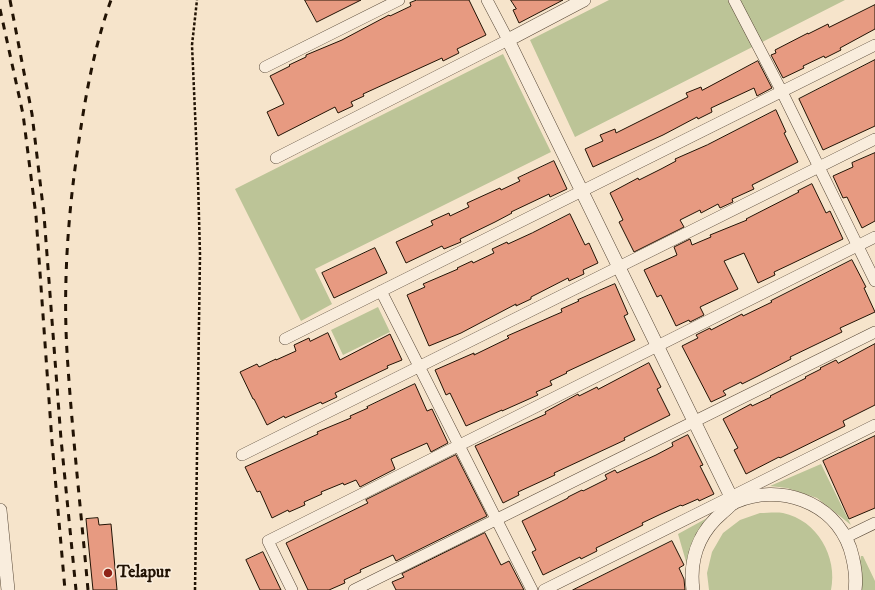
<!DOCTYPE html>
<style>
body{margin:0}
canvas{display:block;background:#f6e4cb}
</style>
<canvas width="875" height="590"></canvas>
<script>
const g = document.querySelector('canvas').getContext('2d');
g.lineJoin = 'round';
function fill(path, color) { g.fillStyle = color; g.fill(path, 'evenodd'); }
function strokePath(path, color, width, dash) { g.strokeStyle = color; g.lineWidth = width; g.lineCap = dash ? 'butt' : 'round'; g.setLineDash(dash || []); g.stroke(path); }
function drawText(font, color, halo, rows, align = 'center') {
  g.font = font + ' "IM FELL DW Pica",serif'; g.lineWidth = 3; g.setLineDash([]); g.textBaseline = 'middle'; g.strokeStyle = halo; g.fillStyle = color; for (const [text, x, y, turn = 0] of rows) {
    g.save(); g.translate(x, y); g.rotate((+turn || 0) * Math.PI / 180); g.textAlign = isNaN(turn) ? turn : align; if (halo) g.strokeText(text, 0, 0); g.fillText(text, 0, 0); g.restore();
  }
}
fill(new Path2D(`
 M609,0H845L575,137L530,40Z
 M503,54L551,152L315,269L332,304L301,321L235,189Z
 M378,307L390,332L343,355L331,330Z
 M821,464L851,525L817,498L787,488L770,486Z
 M760,513C767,513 776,512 783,513C817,520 838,557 831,590H709L707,573L712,552L723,533L740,520Z
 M709,517C693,536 691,542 687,565L678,534Z
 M861,556H863L875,581V590H858L860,561Z`), '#bcc497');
const building = new Path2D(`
 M305,0H361L317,22Z
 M417,0H469L486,35L457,49L459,53L443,61L442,58L363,94L364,96L351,102L353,106L338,113L335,107L278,136L267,112L284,104L270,76L290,66L289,65L306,57V55L342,40L389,15L390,16L411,6L410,3Z
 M511,0H563L519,23L513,10L516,9Z
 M875,5V29L840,48L841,50L825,58L824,56L803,66L804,68L783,78L771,55L776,53L775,50L808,33V34L828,24L829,27Z
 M875,60V126L823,150L799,99Z
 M758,61L772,88L757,96L754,88L711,108L712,112L698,119L697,117L663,135L593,167L585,149L603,141L600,135L615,129L616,133L688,97L686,93L701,87L702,90Z
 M776,110L786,132L784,133L798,162L752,185L754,189L732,199L733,202L720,208L718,204L701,213L700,210L680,220L684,227L634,252L619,222L623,220L610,193L638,178L639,180L661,169L676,161L675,159L707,145Z
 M875,153V221L862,228L847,197L843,198L833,176L853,167L852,163Z
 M554,161L567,189L550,197L549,194L511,212L512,213L495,222L460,239L461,242L444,249L442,246L406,263L396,242L433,225L431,221L449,213L450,216L469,207L467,203L500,188L501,190L520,181L518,178Z
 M812,184L826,213L830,211L843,239L791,264L774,272L775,275L758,283L744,253L724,261L738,289L700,307L704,315L690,322L689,320L676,326L661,295L657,297L644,270L677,255L674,247L690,239L692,245L711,237L710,235L747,220L746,219L799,192L798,191Z
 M570,214L585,245L589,243L598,263L583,270L584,274L569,281L568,278L531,297V299L516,306V304L461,333L429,346L407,295L425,287L423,284L458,269L457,268L472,261L473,263L494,253L492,249L507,242L508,244L532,233Z
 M375,248L387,273L334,298L322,273Z
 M852,260L866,287L864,288L875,312L840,328L842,332L790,357L791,359L758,376L742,384L741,382L723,391L726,395L711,402L682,346L698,338L696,335L710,328L711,330L742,314L743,316L772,302L771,301Z
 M615,284L628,314L624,316L635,340L566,372L567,373L550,381L552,385L536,392L538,395L502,411V410L466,426L450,393L446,395L435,370L474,353V355L509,338L507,336L562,312L561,309L579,301L578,300Z
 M328,333L340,360L390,334L402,360L387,366L388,368L335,393L337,397L322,404L321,402L285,418L284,416L267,425L254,399H253L240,372L257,364L259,367L276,359V360L296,351L294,345L309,338L310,341Z
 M875,344V405L843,421L845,426L780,458L779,457L746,474L734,450L738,448L723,419L751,404L752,406L771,397L770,396L806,378L805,377L821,369L820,368L836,360L838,363Z
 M649,363L661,387L657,389L670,415L624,438L625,440L554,473L555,475L518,492L519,495L503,503L475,446L546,414L545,412L578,394L579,396L597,387L598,389Z
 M415,384L427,411L432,409L448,443L431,452L427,443L391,459L395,469L360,487L356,480L344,485L343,483L321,492L322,494L304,502L305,505L289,512L288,510L272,518L260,491L257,492L245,467L318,434L317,432L351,418L350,416L368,408L367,407Z
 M688,435L703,465L700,466L714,494L699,501L698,499L682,506L681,505L661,514L642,523L643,525L596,548L597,551L581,559L580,557L543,575L532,552L536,550L522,521L568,498V497L582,490L583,491L607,479L605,475L615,470L617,473L656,455L673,446L672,443Z
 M875,436V508L849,519L823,461Z
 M456,455L487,516L396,561L393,555L360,570L361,572L344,580L345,583L329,590H308L286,543L368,503L366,500Z
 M98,518L99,525L111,524L117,590H93L86,519Z
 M485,533L501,565L509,561L524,590H396L392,582L404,577L402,574Z
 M672,541L684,565L679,568L684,579L685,590H573Z
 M263,552L281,590H260L246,560Z`);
fill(building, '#e79a81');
strokePath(building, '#221304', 1);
const minor = new Path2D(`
 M734,0L782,92L875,281
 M265,67L399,0
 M276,158L508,40L487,0
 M381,291L532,590
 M285,339L875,45
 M242,455L875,139
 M846,537L875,523
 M292,590L268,541L875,237
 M354,590L875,332
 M544,590L875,425`);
const tertiary = new Path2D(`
 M584,0L508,40L734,503
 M0,510L8,590
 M693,590C689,559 699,532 723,512C727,509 731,504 735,502C779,483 833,501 850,548C854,561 857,576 855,590`);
strokePath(minor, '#574736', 12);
strokePath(tertiary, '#574736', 14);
strokePath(new Path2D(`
 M195,590L200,255L198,180L192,45L197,0`), '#221304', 2.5, [3, 2]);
strokePath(minor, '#f9eddd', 11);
strokePath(tertiary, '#f9eddd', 13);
strokePath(new Path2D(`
 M10,0L32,114L44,215L61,439L76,590
 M0,9L23,114L36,216L52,442L65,590
 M88,590C81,511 72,432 67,352C63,284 68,214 78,147C85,98 94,47 111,0`), '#221304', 3, [7, 7]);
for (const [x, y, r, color] of [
 [108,573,5,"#8f2418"]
]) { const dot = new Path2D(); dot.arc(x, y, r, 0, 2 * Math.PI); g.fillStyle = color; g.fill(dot); strokePath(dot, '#f9eddd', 1.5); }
drawText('bold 17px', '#221304', '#f9eddd', [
 ["Telapur",117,573]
], 'left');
</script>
